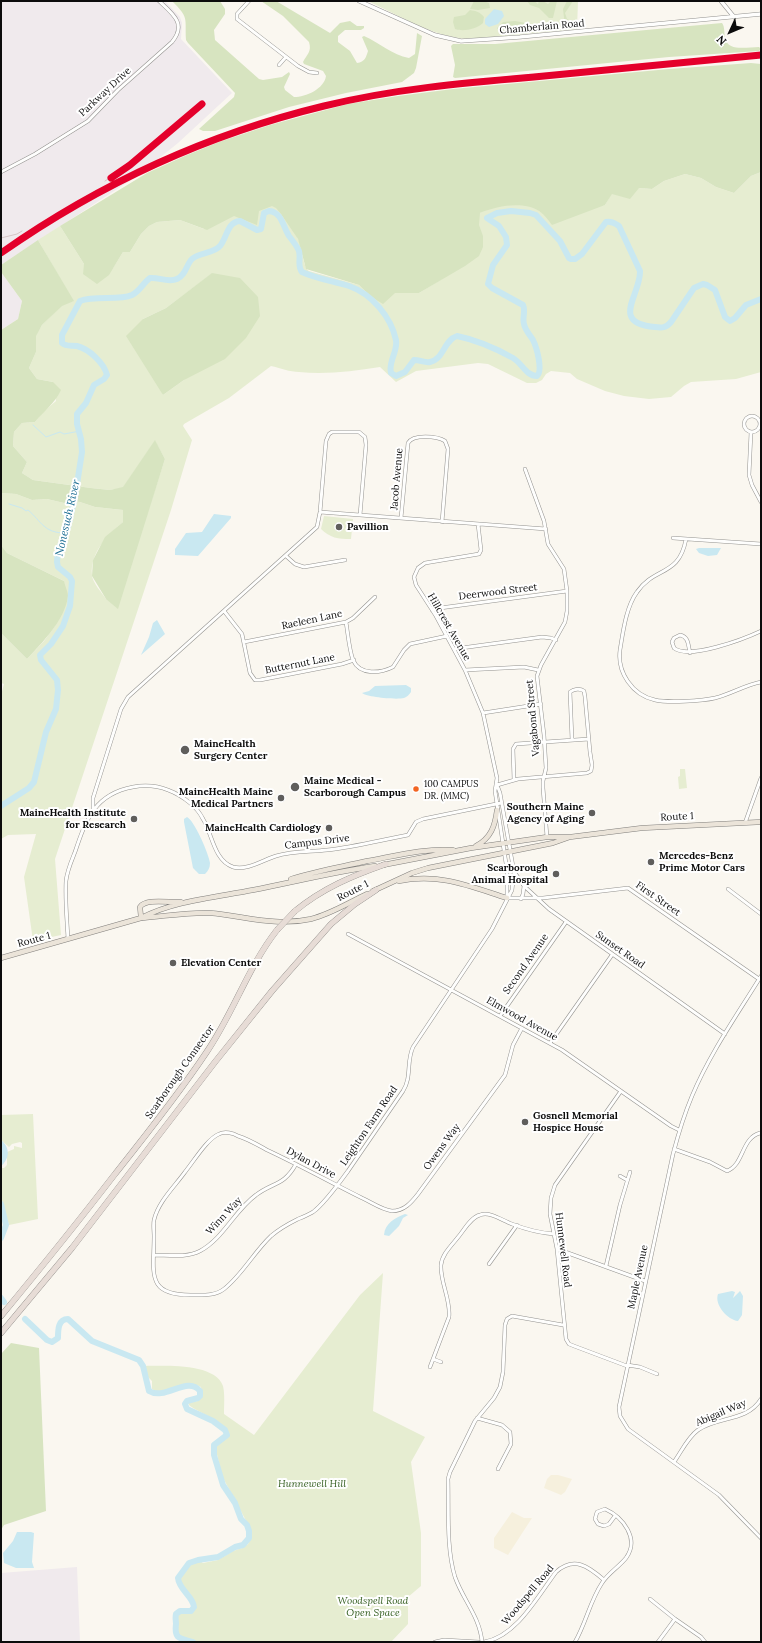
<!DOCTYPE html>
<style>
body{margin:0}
#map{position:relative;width:762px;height:1643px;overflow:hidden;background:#faf7f0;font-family:Lora,serif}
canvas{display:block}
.frame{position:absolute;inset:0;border:2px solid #0c0c0c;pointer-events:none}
.north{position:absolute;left:710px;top:12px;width:40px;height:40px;-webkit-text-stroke:3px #fff;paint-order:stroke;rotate:226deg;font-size:11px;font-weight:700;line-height:16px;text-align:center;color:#0c0c0c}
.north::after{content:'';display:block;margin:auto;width:14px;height:18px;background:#0c0c0c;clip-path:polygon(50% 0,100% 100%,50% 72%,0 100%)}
</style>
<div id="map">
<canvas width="762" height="1643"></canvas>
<div class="frame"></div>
<div class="north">N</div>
</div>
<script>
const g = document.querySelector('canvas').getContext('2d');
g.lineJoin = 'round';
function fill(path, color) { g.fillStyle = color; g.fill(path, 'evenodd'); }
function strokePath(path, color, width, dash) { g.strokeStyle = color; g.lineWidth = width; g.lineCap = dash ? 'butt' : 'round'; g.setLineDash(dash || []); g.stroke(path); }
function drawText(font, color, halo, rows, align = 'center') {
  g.font = font + ' Lora,serif'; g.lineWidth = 4; g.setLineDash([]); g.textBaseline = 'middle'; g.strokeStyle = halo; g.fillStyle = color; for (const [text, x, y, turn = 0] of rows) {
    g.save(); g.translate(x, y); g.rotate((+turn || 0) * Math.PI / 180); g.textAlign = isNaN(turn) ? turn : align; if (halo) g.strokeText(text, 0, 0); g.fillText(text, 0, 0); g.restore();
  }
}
fill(new Path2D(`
 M1,1H165L180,17L182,23L181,39L232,93L178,143L137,176L1,265Z
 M1,272L22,301L18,319L1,330Z
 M77,1567L80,1642H1V1573Z`), '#f0eaed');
fill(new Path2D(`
 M551,1475H558L572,1479L565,1492L561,1495L544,1488L547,1479Z
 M512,1512L524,1518H532L508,1555L494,1548V1538Z`), '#f6f0dd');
fill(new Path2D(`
 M368,1H578L577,29L472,39C437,39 400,16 368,1Z
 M761,172V372L736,379L691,382L684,386L671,397L649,399L624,396L605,391L577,379L570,373L551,371L546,374L542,380L536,383H527L488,364L478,363L416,371L396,382L380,367C353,371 326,375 299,372C290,372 280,368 271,366L229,398L184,424L183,426L192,440L171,510L55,859L61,935L33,941L24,877L36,834L8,835L1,839V695L4,684L1,683V633L27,659L44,641L55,626L64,581L7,553L1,545V493L16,494L32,500L47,499L64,503L71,501L80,502L95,507L123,510V522C108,535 90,552 92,575C92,582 102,593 106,599L147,514L165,459L155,441L123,488L110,490L91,488L33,480L22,473L27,462L13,446L14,432L22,423L35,422L43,412L56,401L53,382L37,379L29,368L36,352L35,336L42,325L62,305L73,301L38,240L60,226L84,264L113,268L123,252H130L141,234L149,226L157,222L180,220L204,229L269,196C279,211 293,225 299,241C302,249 303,267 309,271L359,285L366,292L419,293L445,277L480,213L513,191L542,213L605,205L612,193L639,188L652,189L664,181L685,174L701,178L716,187L734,193L751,176ZM213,273L184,380L163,395L143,319L166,308Z
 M324,516L353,519L351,539C338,539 330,538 321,529Z
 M680,769H685L687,788L679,789L678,777L680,776Z
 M33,1114L38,1219L9,1225L1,1197V1168H4L7,1165V1152L14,1149V1146L22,1148V1143L20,1142L12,1144L9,1147L1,1140V1115Z
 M383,1273L373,1411L425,1437L411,1462L421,1533V1586L408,1597V1624L391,1642H195L180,1637L176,1627L178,1625L177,1616C181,1612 185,1614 190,1613C201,1608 184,1587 180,1581L179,1578L185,1569L193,1562L195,1563L200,1561L203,1563L218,1560L233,1551L242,1548L248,1544L252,1536L251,1530L222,1476L215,1446C217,1444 221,1443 223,1441C239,1425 197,1413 189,1405V1402L198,1401L202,1397L201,1387C183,1377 172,1393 155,1391L152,1389V1381L146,1375L145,1366C165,1366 215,1363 223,1386C225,1394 224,1406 224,1414L254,1435L360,1295Z`), '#e6edd1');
fill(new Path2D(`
 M172,1H220L225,9V14L214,30L215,40L259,79L263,80L282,77L289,72L290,74L284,87L285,90L294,97C306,97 324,89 326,76L323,71L304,64L303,62C307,54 312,52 309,42L283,16L261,1H276L330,33L340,23L350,21L357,26H364V28L361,30H345L338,36V42L350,51L357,63C365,62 366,57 368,51L362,37L364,36C380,43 392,55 409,58L415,54L417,33L422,36L416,68L414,73L402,82L346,93L289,107L215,131H203L199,129L234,97L235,93L188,43L186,40C185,17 189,18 172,1Z
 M474,1H483L489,3L490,8L478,10L470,9Z
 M527,1H534L538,4L539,1H543L548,4L551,1H557L553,18H549L539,8L530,5Z
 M567,1H573L565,13L567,19L574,23L575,27L560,30L564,18L563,9Z
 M470,10C476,11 480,12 484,17L483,23C477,29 463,32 455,29L453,22L454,17L465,15Z
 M515,21L526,23L536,27L537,30L501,34L497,28L503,22Z
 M722,23C725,27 724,33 725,38C728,52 747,47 759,47L761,49L759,51L669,57L455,78L453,77L455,65L451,46L453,44H495Z
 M751,63L761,64V172L751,176L734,193L716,187L701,178L685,174L664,181L652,189L639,188L630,199L612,194L605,205L552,225C549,221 545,215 539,211C523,201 497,206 480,213L479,225L483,236V247L479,256L465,266L419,293H395L383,304L370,296L359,285L306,269L298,239L281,214L276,208L272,206L259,211L257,225L234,216L207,230L180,220L157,222L149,226L141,234L130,252H123L109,275L97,284L83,274L84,264L60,226L147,173L187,155L219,142L270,125L348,104L398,96L453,89L669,69Z
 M38,240L74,301L62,306L42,325L36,336V352L29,368L37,379L53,382L61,390C55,403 44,411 35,422L22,423L14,432L13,446L27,462L22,473L33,480L91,488L110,490L123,487L155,440L165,459L118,609L106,599L92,576L93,560L105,537L123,522V510L95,507L80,502L71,501L64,503L47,499L32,500L16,494L1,493V330L18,319L22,301L1,272V265Z
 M212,273L240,278L258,297L260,316L246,338L225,359L184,380L163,395L126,336L143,319L166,308Z
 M1,545L7,553L64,581C65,586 68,592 68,596C65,620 42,643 27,659L1,633Z
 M11,1343L39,1348L46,1511L4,1525L1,1530V1354Z`), '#d7e4c0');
fill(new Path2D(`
 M494,9L502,11L504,16L498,24L489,27L485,24V19Z
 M214,514L231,516V518L198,556L175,555V549L186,533L202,532Z
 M699,548H721L717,555L708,556L699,553L696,549Z
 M157,620L165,634L141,655L149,637L153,623Z
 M406,685L411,688V692C409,695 407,697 404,698C396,700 367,697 362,693L369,691L375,686Z
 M187,817C194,820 209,854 210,863C210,868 208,871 205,874H199L193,868L184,822V819Z
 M405,1214L408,1215L403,1218L399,1226L389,1236L384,1235C385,1223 395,1218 405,1214Z
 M732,1291L735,1292L733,1298L740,1291L743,1296L742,1315L738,1321C728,1320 714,1305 718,1294Z
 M17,1532H31L34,1533L32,1562L34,1568H16L4,1563L3,1553L13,1541Z`), '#c9e8f1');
strokePath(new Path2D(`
 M33,425L46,437L60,432L64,434L80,431
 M9,504L22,508L26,511L28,510C42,522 44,533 65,533`), '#c9e8f1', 1);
strokePath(new Path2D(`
 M1,806L29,788L34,782L46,732L56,709L58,690L57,680L41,660L40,655L51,644L63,626L70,606L72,581L70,577L58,567L57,562L58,551L68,527L75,497L82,452L81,439L77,424V414L86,403L94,385L104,379L107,375C104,363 89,349 77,346C71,345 66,347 62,343V335L80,301C95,295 119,301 132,295C140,291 143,283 150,278C159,277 168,283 177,279C186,275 186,265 192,259C200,252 213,254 220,246C227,238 227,222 240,221L257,230L261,229L264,213L269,211C282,212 283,227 289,236C293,241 297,246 299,251C301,259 297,266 302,272C317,279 334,281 349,286C372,294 391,317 396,340C398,352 388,361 391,373L396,376L405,372L414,360C420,360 425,363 430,362C444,359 444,340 457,336C477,340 495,348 513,358C522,363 526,376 537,376C543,371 537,348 533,340C530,335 525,330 524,324C522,317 526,311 523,305L492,288L488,284L493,265L507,245L506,237L499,226L487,218L497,213L511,211L530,213L536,215L560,241L569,258L571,259H575L582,254L606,222C611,221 614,223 619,226L640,271C641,295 609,323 655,327C662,328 666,328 671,322L694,288L703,284L707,285L715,290L725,317L730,321L735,318L746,305L761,299
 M1,1144C6,1150 6,1156 1,1162
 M1,1204L6,1225L1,1238
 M1,1298L4,1302
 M25,1319L47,1340L52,1342L58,1338C58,1330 58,1319 68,1319L92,1341L139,1360L143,1366L149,1391C165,1401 188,1375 200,1391V1396L198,1398L187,1401L185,1404L187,1409L213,1421L225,1430L227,1435L214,1445V1455L223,1485L235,1503L241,1519L247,1525L249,1531V1538L243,1545L235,1547L218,1557L198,1560L189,1563L178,1578C179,1590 193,1596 194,1607L191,1611H180L176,1614C175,1618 176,1620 176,1624C174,1640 180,1638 193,1642`), '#c9e8f1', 6);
const minor = new Path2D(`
 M249,1L237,14V19L298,66L309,72L317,73
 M279,65L286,57
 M1,172L35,154L88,121L118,90L172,42C187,24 173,14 159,1
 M744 424a8 8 0 1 1 16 0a8 8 0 1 1-16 0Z
 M751,432L749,475L752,485L761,502
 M525,469L544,521L548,544L564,569L567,591V611L565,622L541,665L537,676L544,735L546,768L543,781V788L547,837
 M320,512L546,529
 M401,518L408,443C413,434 437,436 445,441L448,449L442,522
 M478,524L481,550L479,554L425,563L418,568L414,577L416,585L436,616L465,670L483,713L497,778L495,791L507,870V898
 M673,538L761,544
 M686,539C679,577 655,566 637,592C626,607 623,632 620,650C617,672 632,695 655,700C668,703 702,701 715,698C731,694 745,685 761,682
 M286,556L295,564L304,567L345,560
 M432,610L440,608L567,591
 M224,611L242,634L250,673L255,680H260L342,664L354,660
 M346,622C348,634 349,649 353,660C360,676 381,673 393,667L404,650L410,644L447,636
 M244,642L346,622L353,618L375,597
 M454,649L542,637L551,638L556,640
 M690,653C688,645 689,637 680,635L674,638L672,642L674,648C689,660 744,639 761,631
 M465,670L524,667L538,670
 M483,713L541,704
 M514,780L513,749L516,744L589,739
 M497,785L500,793L514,872L512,890L492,929L413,1047C406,1062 412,1077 403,1091L348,1171C340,1182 324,1204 313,1212C308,1215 303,1217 298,1219C288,1224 279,1229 271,1236C254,1252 242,1275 224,1289C215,1296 203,1295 193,1295C145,1296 154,1273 154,1236C154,1231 153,1225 154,1220C158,1202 175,1186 185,1172C194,1161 207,1139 219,1134C225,1131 233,1133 238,1136C248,1139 258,1145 267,1150C299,1165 330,1182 362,1198C371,1202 382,1210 392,1211C404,1211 411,1203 418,1194L505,1075L513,1045L522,1028
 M497,785L518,779L587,773L591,771L592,765L590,752L585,697L584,691C580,688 574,689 570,692L572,740
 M93,809V798L121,709L128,697L317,527L320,512L326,441L329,434L332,432H359L365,437L366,445L360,515
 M745,823L761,778
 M515,873L524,886L549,909L725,1034
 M728,889L761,914
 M507,898H543L628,888L759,979
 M521,899L523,894L524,886
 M348,934L562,1050L671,1126L679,1130
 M68,939C67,920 65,900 66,881C67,871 71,862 75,852C86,819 95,794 133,787C154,783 174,790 190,803C195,807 200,813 203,819C212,833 214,861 233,867C247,871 263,860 276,856C293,851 310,852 327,850C354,847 381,840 408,835L416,822L423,819L501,803
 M761,976C737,1015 710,1053 692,1096C684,1115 678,1135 673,1154L619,1407L620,1416L628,1429L719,1495L761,1538
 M500,1016L566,922
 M550,1043L612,955
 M621,1091L555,1185L551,1198L550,1214L557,1249L566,1339L569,1344L574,1346L627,1366
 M674,1149L710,1162L727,1171C744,1165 741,1138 760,1133
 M620,1176L627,1180
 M557,1249L645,1281
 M154,1255C168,1255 187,1258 200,1251C223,1239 235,1210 256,1195C273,1182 284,1186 296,1164
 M489,1264L517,1225
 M606,1266L620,1205L630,1172
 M433,1359L441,1362
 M627,1365L640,1367L657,1374
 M430,1367L449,1317C451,1300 440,1282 441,1265C442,1254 452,1245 459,1236C464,1230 471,1217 480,1215C490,1211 503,1221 512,1224C525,1229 540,1233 554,1234
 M477,1418L502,1425L510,1432L511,1444L498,1469
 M674,1462C681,1452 688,1437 698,1430C718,1416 747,1422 761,1399
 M650,1599L675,1619
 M435,1642L444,1640L479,1642
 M482,1642C480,1617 463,1600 455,1577C446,1548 449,1510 448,1479L450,1472L475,1421L494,1398L500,1387L503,1372L505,1325L507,1319L512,1316L563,1325
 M484,1642C516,1637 538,1596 556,1572C574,1556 588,1566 604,1580
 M575,1642C586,1623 590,1601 602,1583C608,1573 619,1567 626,1558C640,1539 623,1517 605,1509L597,1512L595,1519L598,1524L604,1526L609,1524L615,1516
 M658,1642L675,1619L701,1637L705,1642`);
const tertiary = new Path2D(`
 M359,1L435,35L461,41L520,37L761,14
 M721,1L734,17`);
const primary = new Path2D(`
 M476,846C491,838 495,826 497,810
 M383,865L471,848L547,837H570L642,828L761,822
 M291,879C316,871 341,867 367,861C395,856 424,848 453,850
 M399,881C440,873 469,886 507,898
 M373,891L412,873L428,868L553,843L570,837
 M141,918L140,907C146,898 170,903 181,902
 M143,918C166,916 188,912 210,913C245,916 275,927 311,919C331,914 348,903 367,894
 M1,958L141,918C173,901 217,897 253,890C294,882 334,872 375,866`);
const motorway = new Path2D(`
 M295,911C323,888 352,876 386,864
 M1,1316C40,1269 78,1222 115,1174C146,1135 178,1095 206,1053C233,1014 248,967 277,930
 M1,1333L72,1248L215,1062L272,991L331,924L355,904L376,890`);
strokePath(minor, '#93928f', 4);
strokePath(tertiary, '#93928f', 4.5);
strokePath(primary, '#807f7c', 5.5);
strokePath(motorway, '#807f7c', 6);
strokePath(minor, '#fefefd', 3);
strokePath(tertiary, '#fefefd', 3.5);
strokePath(primary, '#ebe4d9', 4.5);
strokePath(motorway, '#e7dcd6', 5.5);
strokePath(new Path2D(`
 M105,181L130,165L202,104
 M1,238L17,234L22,231
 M1,251C106,178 225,123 351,98C420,84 491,78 562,72C628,66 694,59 761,53`), '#d5c5c6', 1);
const motorwayBridge = new Path2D(`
 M277,930L295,911`);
strokePath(motorwayBridge, '#807f7c', 6, []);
strokePath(motorwayBridge, '#e7dcd6', 5.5);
strokePath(new Path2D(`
 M111,178L130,165L202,104
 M1,253C98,185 208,134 324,106C393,89 463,83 534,77C609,70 685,63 761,55`), '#e4002b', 7);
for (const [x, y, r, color] of [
 [339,527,4,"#5f5e5c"],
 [185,750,5,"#5f5e5c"],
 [295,787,5,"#5f5e5c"],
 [416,789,3.5,"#f26522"],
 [281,798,4,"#5f5e5c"],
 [592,813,4,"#5f5e5c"],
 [134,819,4,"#5f5e5c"],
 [329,828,4,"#5f5e5c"],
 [651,862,4,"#5f5e5c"],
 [556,874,4,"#5f5e5c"],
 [173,963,4,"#5f5e5c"],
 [525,1122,4,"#5f5e5c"]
]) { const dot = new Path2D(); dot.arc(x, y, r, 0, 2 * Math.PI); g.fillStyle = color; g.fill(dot); strokePath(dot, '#fff', 1.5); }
drawText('9px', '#0c0c0c', '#fff', [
 ["100 CAMPUS",424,784],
 ["DR. (MMC)",424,796]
], 'left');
drawText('10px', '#0c0c0c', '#fff', [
 ["Chamberlain Road",542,27,-5],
 ["Parkway Drive",105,92,-43],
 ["Jacob Avenue",397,479,-85],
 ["Deerwood Street",498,592,-7],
 ["Raeleen Lane",312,620,-12],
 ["Hillcrest Avenue",449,627,60],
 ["Butternut Lane",300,664,-11],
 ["Vagabond Street",533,718,-95],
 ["Route 1",677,817,-3],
 ["Campus Drive",317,842,-7],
 ["Route 1",353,891,-27],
 ["First Street",658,899,35],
 ["Route 1",34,940,-15],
 ["Sunset Road",620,950,35],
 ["Second Avenue",526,964,-55],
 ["Elmwood Avenue",522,1019,29],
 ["Scarborough Connector",180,1072,-55],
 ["Leighton Farm Road",369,1126,-56],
 ["Owens Way",442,1147,-54],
 ["Dylan Drive",311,1163,28],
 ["Winn Way",224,1216,-47],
 ["Hunnewell Road",563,1250,83],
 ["Maple Avenue",638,1277,-78],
 ["Abigail Way",721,1413,-23],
 ["Woodspell Road",528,1595,-50]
]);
drawText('bold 10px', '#0c0c0c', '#fff', [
 ["Pavillion",347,527],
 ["MaineHealth",194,744],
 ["Surgery Center",194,756],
 ["Maine Medical -",304,781],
 ["Scarborough Campus",304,793],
 ["MaineHealth Maine",273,792,"right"],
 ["Medical Partners",273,804,"right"],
 ["Southern Maine",584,807,"right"],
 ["Agency of Aging",584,819,"right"],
 ["MaineHealth Institute",126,813,"right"],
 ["for Research",126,825,"right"],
 ["MaineHealth Cardiology",321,828,"right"],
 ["Mercedes-Benz",659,856],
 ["Prime Motor Cars",659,868],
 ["Scarborough",548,868,"right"],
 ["Animal Hospital",548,880,"right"],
 ["Elevation Center",181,963],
 ["Gosnell Memorial",533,1116],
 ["Hospice House",533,1128]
], 'left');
drawText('italic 10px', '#355f21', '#fff', [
 ["Hunnewell Hill",312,1484],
 ["Woodspell Road",373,1601],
 ["Open Space",373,1613]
]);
drawText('italic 11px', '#1e6f94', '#fff', [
 ["Nonesuch River",68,518,-77]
]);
</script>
